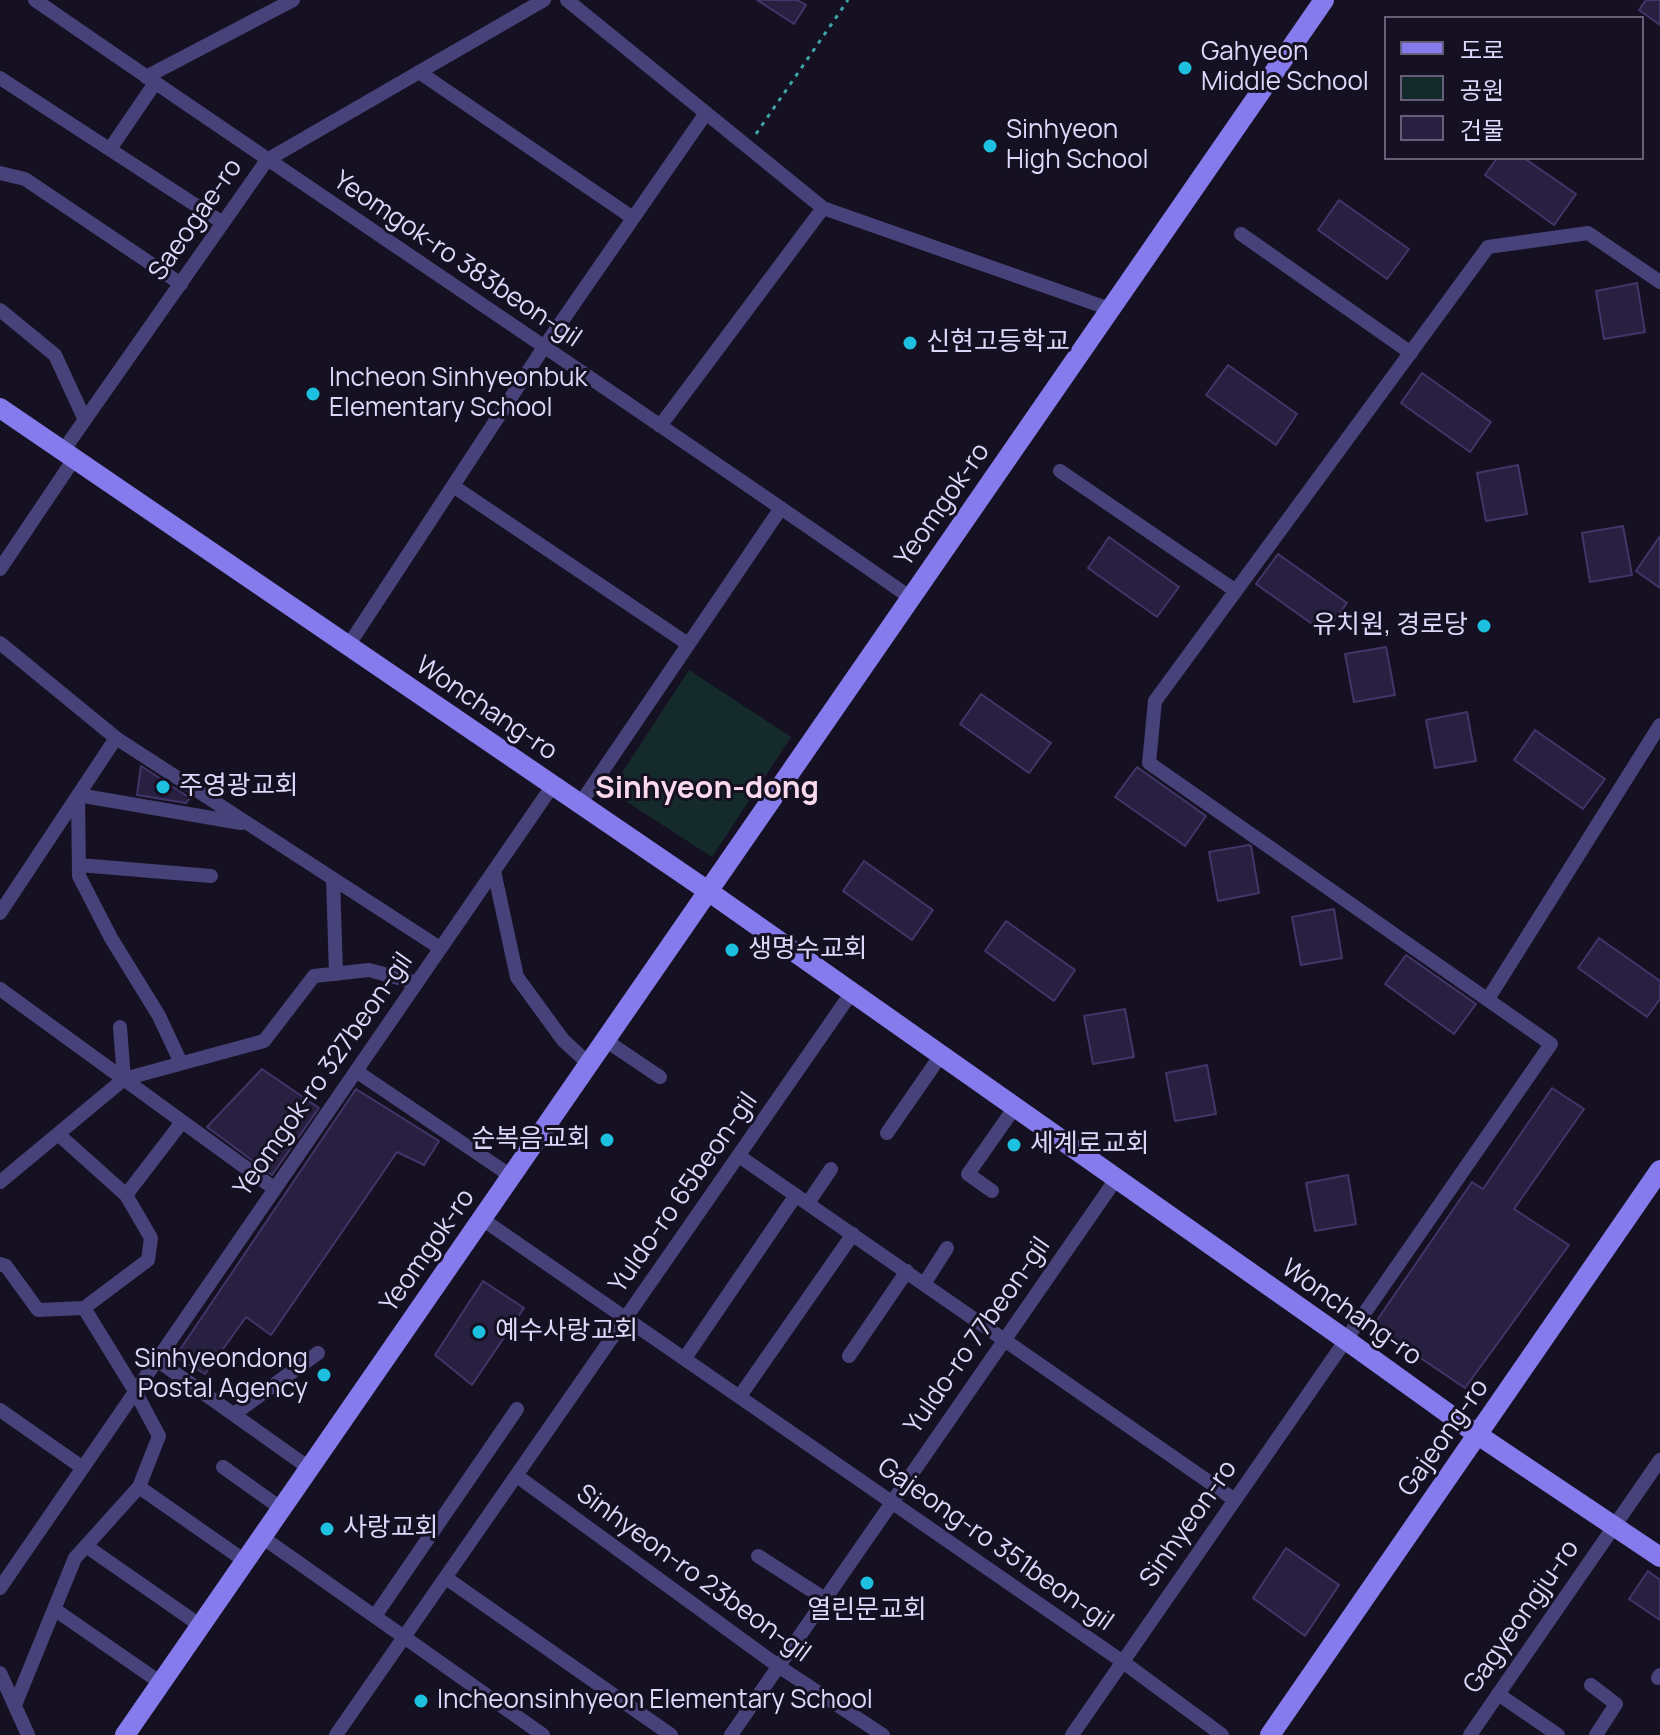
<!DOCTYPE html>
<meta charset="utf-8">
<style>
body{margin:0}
#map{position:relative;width:1660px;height:1735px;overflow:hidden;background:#151122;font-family:Manrope,"Noto Sans KR",sans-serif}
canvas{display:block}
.legend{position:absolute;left:1384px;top:16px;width:260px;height:144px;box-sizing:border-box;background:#151122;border:2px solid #656078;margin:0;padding:10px 14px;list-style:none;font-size:24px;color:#ddd7fa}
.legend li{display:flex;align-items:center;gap:16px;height:40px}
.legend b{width:40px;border:2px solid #656078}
</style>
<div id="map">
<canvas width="1660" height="1735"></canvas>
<ul class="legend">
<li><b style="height:10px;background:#857bed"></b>도로</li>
<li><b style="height:22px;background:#152b2b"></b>공원</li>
<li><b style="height:22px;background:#282041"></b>건물</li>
</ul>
</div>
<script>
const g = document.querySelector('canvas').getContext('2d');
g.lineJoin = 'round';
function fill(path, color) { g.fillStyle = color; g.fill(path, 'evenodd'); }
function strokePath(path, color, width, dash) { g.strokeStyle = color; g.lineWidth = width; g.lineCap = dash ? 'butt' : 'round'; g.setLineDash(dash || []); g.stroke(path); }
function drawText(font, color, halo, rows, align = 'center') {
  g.font = font + ' Manrope,"Noto Sans KR",sans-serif'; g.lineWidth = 6; g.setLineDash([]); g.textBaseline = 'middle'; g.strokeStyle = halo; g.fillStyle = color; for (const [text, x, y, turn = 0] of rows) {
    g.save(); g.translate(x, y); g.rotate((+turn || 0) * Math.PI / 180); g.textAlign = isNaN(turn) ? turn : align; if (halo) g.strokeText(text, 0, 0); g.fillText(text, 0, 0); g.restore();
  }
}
fill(new Path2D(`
 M689,670L791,737L712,857L610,791Z`), '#152b2b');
const building = new Path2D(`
 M757,0H797L806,5L794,24Z
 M1646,0H1660V25L1639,10Z
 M1497,158H1524L1576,194L1554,225L1485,175Z
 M1339,200L1409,249L1387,279L1318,230Z
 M1637,283L1645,332L1604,339L1596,291Z
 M1228,365L1297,414L1276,445L1206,395Z
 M1422,373L1491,422L1470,452L1401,403Z
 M1518,465L1527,514L1486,521L1477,473Z
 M1623,526L1632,575L1590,582L1582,533Z
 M1660,536V588L1636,571Z
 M1109,537L1179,587L1157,617L1088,568Z
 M1278,554L1347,603L1325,633L1256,584Z
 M1386,647L1395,695L1354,702L1345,654Z
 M981,694L1051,743L1029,773L960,724Z
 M1467,712L1476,761L1435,768L1426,720Z
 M1535,730L1605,779L1583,809L1514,760Z
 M141,766L190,798L186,803L137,795Z
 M1137,767L1206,816L1185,846L1115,797Z
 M1249,845L1251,846L1259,893L1218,901L1209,852Z
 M864,861L933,910L912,940L843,891Z
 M1334,909L1342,958L1301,965L1292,917Z
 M1006,921L1075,970L1054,1001L985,951Z
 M1599,938L1660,981V999L1647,1017L1578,968Z
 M1406,955L1476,1004L1454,1034L1385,984Z
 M1125,1009L1134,1057L1093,1064L1084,1016Z
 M1207,1065L1216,1114L1175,1121L1166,1073Z
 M262,1069L319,1108L272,1175L207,1127Z
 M1552,1088L1584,1109L1514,1209L1569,1245L1465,1388L1373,1326L1472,1182L1483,1189Z
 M356,1089L439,1141L424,1165L397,1152L271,1335L246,1317L205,1374L175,1357Z
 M1348,1175L1356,1224L1315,1231L1306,1183Z
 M483,1281L524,1308L472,1385L435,1355Z
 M1286,1548L1339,1585L1305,1636L1253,1598Z
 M1648,1571L1660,1580V1620L1629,1599Z`);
fill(building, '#282041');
strokePath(building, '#423569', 2);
strokePath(new Path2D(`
 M756,134L848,0`), '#3fa6a6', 3, [4, 6]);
strokePath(new Path2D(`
 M35,0C326,201 621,396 911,598
 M567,0L823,208L1110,309
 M419,72L633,218
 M146,77L293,0
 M0,78L223,223
 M110,149L155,83
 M0,173L25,179L181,284
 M1241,234L1411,353
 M0,310L55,355L85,420
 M660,426L823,208
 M63,451L267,160L544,0
 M1060,471L1236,591
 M453,486L688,644
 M0,569L74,459
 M0,643L116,738L440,948
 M348,646L544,347L706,113
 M580,804L781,508
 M79,865L211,876
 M494,871L517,977L563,1040L589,1064
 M333,879L336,974
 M0,913L116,738
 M0,989L275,1189
 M1488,999L1660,725
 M120,1027L124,1079
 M605,1040L660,1077
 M181,1063L159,1016L111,938L79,876L78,795L241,823
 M356,1071L511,1176
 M887,1133L941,1055
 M739,1156L1235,1500
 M0,1182L124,1079L264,1041L314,976L369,970L417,983
 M992,1191L968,1174L1015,1107
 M126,1195L182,1122
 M808,1203L831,1169
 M482,1219L1123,1662L1222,1735
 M0,1264L6,1266L38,1310L84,1308L148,1260L151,1238L126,1195L58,1134
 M924,1284L947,1248
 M849,1356L907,1271
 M685,1358L796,1195
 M157,1360L309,1468
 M740,1396L853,1234
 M0,1410L83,1468
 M234,1414L318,1353
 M223,1467L282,1509
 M517,1476L778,1666L883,1735
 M139,1487L245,1561
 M262,1537L543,1735
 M86,1546L201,1626
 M758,1556L825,1599
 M446,1578L671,1735
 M0,1588L553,785
 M54,1609L161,1683
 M375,1616L517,1409
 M0,1673L28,1735
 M1658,1678L1660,1675
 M1591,1685L1616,1704L1596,1735
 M1498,1694L1558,1735
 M15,1705L75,1558L139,1487L159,1436L135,1391L84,1308
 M336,1735L852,992
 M731,1735L1116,1179
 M1072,1735L1551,1044L1149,763L1155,701L1488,247L1588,233L1660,282
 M1470,1735L1660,1460`), '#48427b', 14);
strokePath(new Path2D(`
 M0,408L708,891L1346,1340L1478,1435L1660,1557
 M125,1735L1324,0
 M1270,1735L1660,1170`), '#857bed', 20);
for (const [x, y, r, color] of [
 [1185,68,8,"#1ec0df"],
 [990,146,8,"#1ec0df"],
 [910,343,8,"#1ec0df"],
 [313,394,8,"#1ec0df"],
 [1484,626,8,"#1ec0df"],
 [163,787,8,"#1ec0df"],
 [732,950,8,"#1ec0df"],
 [607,1140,8,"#1ec0df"],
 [1014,1145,8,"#1ec0df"],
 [479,1332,8,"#1ec0df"],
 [324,1375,8,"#1ec0df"],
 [327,1529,8,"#1ec0df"],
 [867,1583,8,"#1ec0df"],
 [421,1701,8,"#1ec0df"]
]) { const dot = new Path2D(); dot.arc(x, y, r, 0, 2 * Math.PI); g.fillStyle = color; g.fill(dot); strokePath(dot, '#151122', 3); }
drawText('26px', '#ddd7fa', '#151122', [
 ["Gahyeon",1201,53],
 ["Middle School",1201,83],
 ["Sinhyeon",1006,131],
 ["High School",1006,161],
 ["신현고등학교",926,343],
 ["Incheon Sinhyeonbuk",329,379],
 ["Elementary School",329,409],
 ["유치원, 경로당",1468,626,"right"],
 ["주영광교회",179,787],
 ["생명수교회",748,950],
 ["순복음교회",591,1140,"right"],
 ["세계로교회",1030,1145],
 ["예수사랑교회",495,1332],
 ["Sinhyeondong",308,1360,"right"],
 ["Postal Agency",308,1390,"right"],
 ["사랑교회",343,1529],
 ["열린문교회",867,1611,"center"],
 ["Incheonsinhyeon Elementary School",437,1701]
], 'left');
drawText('26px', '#ddd7fa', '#151122', [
 ["Saeogae-ro",196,220,-55],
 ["Yeomgok-ro 383beon-gil",457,260,34],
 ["Yeomgok-ro",943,505,-55],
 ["Wonchang-ro",486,709,34],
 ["Yeomgok-ro 327beon-gil",324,1075,-55],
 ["Yuldo-ro 65beon-gil",684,1193,-55],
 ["Yeomgok-ro",428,1251,-55],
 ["Wonchang-ro",1351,1313,35],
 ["Yuldo-ro 77beon-gil",978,1336,-55],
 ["Gajeong-ro",1444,1438,-55],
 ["Sinhyeon-ro",1189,1524,-55],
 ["Gajeong-ro 351beon-gil",995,1545,35],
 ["Sinhyeon-ro 23beon-gil",693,1574,36],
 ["Gagyeongju-ro",1522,1617,-55]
]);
drawText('bold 30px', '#fad9ec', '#151122', [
 ["Sinhyeon-dong",707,790]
]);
</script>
